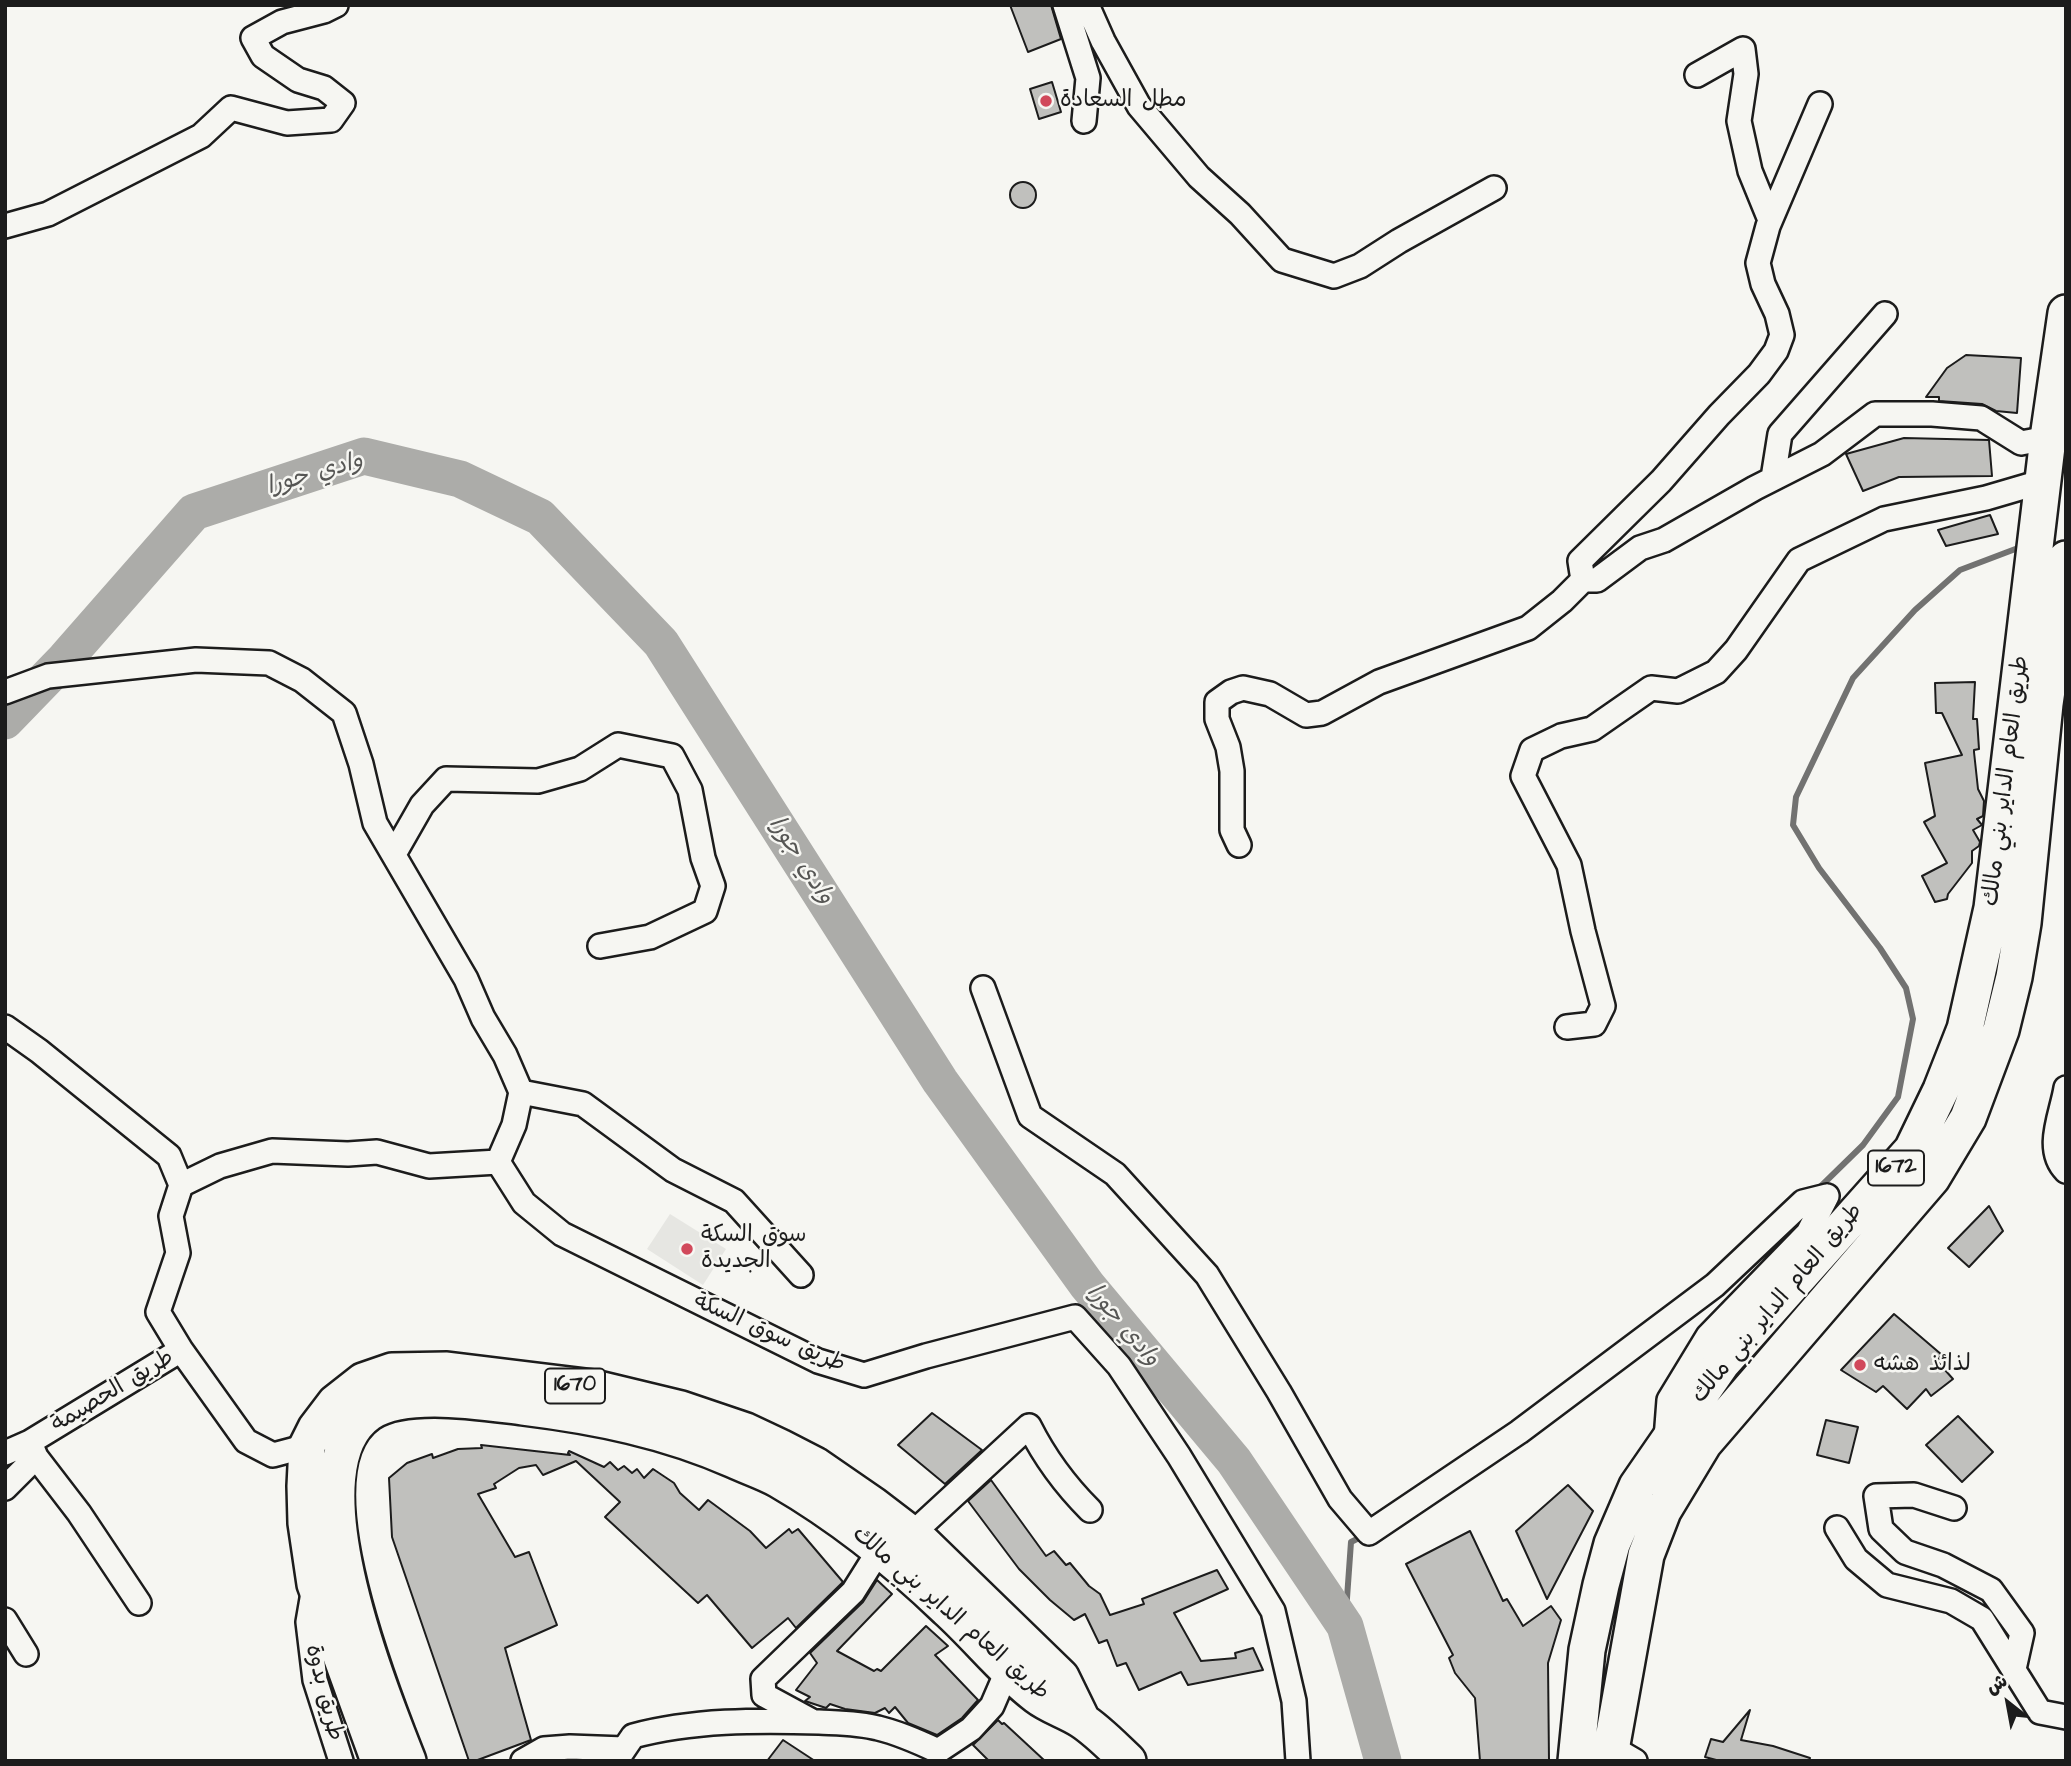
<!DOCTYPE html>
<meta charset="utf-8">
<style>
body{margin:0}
#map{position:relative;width:2071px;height:1766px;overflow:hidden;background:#f6f6f2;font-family:"Architects Daughter","Playpen Sans Arabic",sans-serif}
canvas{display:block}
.frame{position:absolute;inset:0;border:7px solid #1c1c1c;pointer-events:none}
.north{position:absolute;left:1973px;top:1668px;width:70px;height:70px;-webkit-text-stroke:5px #f6f6f2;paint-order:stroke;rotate:329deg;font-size:19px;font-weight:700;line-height:28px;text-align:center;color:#1c1c1c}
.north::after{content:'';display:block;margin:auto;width:24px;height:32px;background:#1c1c1c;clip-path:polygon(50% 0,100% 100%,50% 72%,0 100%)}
</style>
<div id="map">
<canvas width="2071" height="1766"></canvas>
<div class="frame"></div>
<div class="north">ش</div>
</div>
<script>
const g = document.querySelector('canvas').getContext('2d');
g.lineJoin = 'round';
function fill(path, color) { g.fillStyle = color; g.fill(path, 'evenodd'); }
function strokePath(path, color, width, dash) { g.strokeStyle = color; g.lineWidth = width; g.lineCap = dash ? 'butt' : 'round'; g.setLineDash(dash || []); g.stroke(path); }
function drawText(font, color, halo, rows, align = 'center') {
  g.font = font + ' "Architects Daughter","Playpen Sans Arabic",sans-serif'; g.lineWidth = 5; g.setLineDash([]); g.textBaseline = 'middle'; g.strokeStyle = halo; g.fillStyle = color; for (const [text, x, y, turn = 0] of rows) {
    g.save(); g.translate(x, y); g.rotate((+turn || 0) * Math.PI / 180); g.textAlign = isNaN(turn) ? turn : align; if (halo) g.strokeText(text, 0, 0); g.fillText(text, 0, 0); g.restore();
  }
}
fill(new Path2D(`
 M670,1214L726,1249L703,1285L647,1249Z`), '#e6e6e2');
strokePath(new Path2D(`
 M1818,1189L1863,1145L1898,1097L1913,1019L1906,988L1880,948L1819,868L1793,825L1796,797L1853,678L1915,610L1960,570L2018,548
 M1345,1626L1351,1542L1363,1536`), '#727271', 6);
strokePath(new Path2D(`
 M5,721L65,659L194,512L364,456L460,479L540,517L661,643L940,1081L1087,1285L1234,1461L1345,1626L1383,1761`), '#acaca9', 37);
const building = new Path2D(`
 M1010,5H1051L1061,39L1028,52Z
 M1052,82L1061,112L1039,119L1030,89Z
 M1010 195a13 13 0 1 1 26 0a13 13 0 1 1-26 0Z
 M1966,355L2021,358L2017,413L1996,411L1982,404L1939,401V397H1926L1947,368Z
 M1904,438L1989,440L1992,476L1899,477L1863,491L1846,454Z
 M1990,515L1998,534L1946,546L1938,530Z
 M1975,682L1973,719H1977L1979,749L1974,750V752L1978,789L1984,801L1983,816L1977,819L1982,825L1973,830L1980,842L1979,846L1972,851V863L1948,894L1947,899L1935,902L1922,876L1947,863L1924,822L1935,816L1925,763L1962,755L1942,713H1936L1935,683Z
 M1989,1206L2003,1231L1969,1267L1948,1248Z
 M1894,1314L1942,1355L1937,1361L1953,1379L1931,1396L1926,1389L1907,1409L1883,1386L1876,1392L1841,1370Z
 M932,1413L982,1450L945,1484L898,1445Z
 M1958,1416L1993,1452L1962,1482L1926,1445Z
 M1826,1420L1858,1427L1849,1463L1817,1455Z
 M481,1445L570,1455L568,1453L569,1451L604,1467L610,1462L618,1470L624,1466L632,1473L637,1469L644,1478L653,1469L674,1483L680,1493L699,1510L708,1500L750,1531L766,1548L789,1529L792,1533L798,1529L843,1582L796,1628L788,1618L752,1648L707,1595L698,1603L605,1517L620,1502L576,1461L543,1475L536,1465L519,1468L494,1484L496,1488L478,1494L515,1557L529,1552L557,1625L505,1648L531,1740L475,1761H469L392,1537L389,1478L407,1463L432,1454L433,1458L458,1449L482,1448Z
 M991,1480L1046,1556L1054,1551L1066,1565L1070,1563L1089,1586L1100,1594L1110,1615L1144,1604L1142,1599L1217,1570L1228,1589L1174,1613L1201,1661L1236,1658L1235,1653L1253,1648L1263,1670L1188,1685L1181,1672L1139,1690L1126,1663L1117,1666L1107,1640L1099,1643L1085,1614L1074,1620L1050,1600L1019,1569L968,1501Z
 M1568,1485L1593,1511L1547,1599L1516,1531Z
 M1470,1531L1503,1601L1507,1599L1523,1626L1551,1606L1561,1620L1548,1663L1549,1761H1480L1475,1698L1455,1673L1449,1658L1453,1655L1406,1564Z
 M877,1580L892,1594L837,1651L874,1671L877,1669L881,1671L926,1626L948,1646L935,1655L978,1700L962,1718L937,1735L908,1723L895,1707L889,1713L885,1708L875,1713L845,1709L830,1704L826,1708L805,1701L810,1697L796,1690L817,1663L810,1653L863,1602Z
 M1750,1710L1741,1740L1773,1746L1810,1758L1809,1761H1720L1705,1757L1711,1739L1723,1742Z
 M998,1720L1002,1724L1004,1723L1045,1761H989L973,1745Z
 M783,1740L815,1761H767Z`);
fill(building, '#c0c0bd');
strokePath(building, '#1c1c1c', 2);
const minor = new Path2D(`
 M1065,5L1088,78L1084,121
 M1087,5L1103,41L1139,106L1199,177L1240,214L1282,260L1334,276L1360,266L1399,241L1494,188
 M1697,75L1743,49L1746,74L1739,121L1750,171L1770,220
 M1820,104L1768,226L1758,263L1763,284L1777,314L1782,335L1776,351L1759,374L1719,415L1661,481L1580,561L1583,580H1597L1640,548L1664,540L1755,488L1822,454L1875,414H1932L1981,418L2021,443L2048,438
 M5,226L48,214L201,136L231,108L287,123L331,120L343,103L324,88L298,80L263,56L253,38L282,22L324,11L336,5
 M1773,478L1780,434L1885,314
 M5,692L48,676L196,660L269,663L302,680L344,713L361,764L375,823L466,979L483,1018L505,1055L521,1092L514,1125L498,1162
 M1239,845L1232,830V771L1228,747L1217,719V702L1231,692L1243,688L1270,694L1306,715L1322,713L1379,682L1528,628L1562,601L1583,580
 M394,854L422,805L446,779L538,781L580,769L618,745L672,756L690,790L703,858L713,886L705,911L650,937L600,946
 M983,988L1030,1116L1115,1174L1207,1275L1279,1392L1340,1499L1369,1533L1519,1432L1715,1285L1803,1202L1827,1196
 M5,1027L39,1051L169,1156L181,1185
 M1567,1027L1594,1024L1603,1006L1583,931L1569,865L1523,776L1532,750L1561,736L1592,729L1651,688L1678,691L1716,672L1736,650L1799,560L1884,519L1986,498L2044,481
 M2066,1088C2062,1114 2044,1149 2066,1171
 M521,1092L583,1104L673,1170L734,1201L801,1275
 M498,1162L524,1203L562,1234L818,1361L864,1375L926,1356L1075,1317L1119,1366L1179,1456L1273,1611L1294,1701L1298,1761
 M181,1350L158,1312L178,1253L171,1216L181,1185L220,1166L272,1151L348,1154L377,1152L429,1166L498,1162
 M1666,1439L1669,1400L1708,1336L1808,1233L1827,1196
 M5,1453L30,1442L181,1350L246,1441L273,1455L307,1446
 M36,1457L79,1513L139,1603
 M5,1488L36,1457L31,1445
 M1954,1508L1914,1495L1876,1496L1881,1529L1905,1552L1943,1565L1991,1590L2022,1633L2014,1669
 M1837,1528L1856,1559L1887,1585L1951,1601L1982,1619L2040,1712L2066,1717
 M912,1534L1029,1426C1045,1458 1064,1484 1090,1510
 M314,1587L308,1622L315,1680L341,1761
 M5,1620L26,1654
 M812,1721L764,1695L763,1679L853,1592L880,1549
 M1611,1747L1635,1761
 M523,1761L544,1749L570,1747L624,1749
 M616,1761L633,1736C692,1720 758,1720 819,1722C839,1723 860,1723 878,1728C899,1733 919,1742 938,1751L971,1729L992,1706L1008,1669`);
const highway = new Path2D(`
 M379,1761L315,1584L306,1523L305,1486L307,1446L316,1428L335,1403L363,1381L392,1371L447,1370L594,1388L681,1409L746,1431L780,1447L815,1465L873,1505L924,1544L1061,1677L1082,1720
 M408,1761C380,1690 289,1468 369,1413C405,1389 481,1402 523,1407C596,1416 666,1430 734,1460C749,1467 765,1472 779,1480C841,1516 896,1560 947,1609C978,1637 1004,1671 1037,1696C1050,1706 1067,1711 1081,1720C1098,1731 1113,1747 1128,1761
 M1576,1761L1587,1650L1601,1585L1612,1544L1637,1486L1722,1363L1912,1150L1941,1090L1965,1029L1992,908L2048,438L2066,313
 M1609,1761L1646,1555L1663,1511L1704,1443L1932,1178L1968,1118L2001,1030L2014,977L2023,923L2045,704L2066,559`);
strokePath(minor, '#1c1c1c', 28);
strokePath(highway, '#1c1c1c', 40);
strokePath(minor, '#f6f6f2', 23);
strokePath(highway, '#f6f6f2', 35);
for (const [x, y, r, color] of [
 [1046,101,7,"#d1495b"],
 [687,1249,7,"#d1495b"],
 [1860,1365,7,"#d1495b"]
]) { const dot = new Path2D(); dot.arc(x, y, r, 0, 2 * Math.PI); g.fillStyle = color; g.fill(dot); strokePath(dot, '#f6f6f2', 2.5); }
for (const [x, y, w] of [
 [1896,1168,56],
 [575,1386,60]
]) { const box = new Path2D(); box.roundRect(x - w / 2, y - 17.5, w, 35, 5); g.fillStyle = '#f6f6f2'; g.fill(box); strokePath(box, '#1c1c1c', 2); }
drawText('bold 21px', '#1c1c1c', null, [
 ["1672",1896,1168],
 ["1670",575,1386]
]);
drawText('23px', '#1c1c1c', '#f6f6f2', [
 ["مطل السعادة",1060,101],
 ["سوق السكة",701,1236],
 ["الجديدة",701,1262],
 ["لذائذ هشه",1874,1365]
], 'left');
drawText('23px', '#1c1c1c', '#f6f6f2', [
 ["طريق العام الداير بني مالك",2007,781,-83],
 ["طريق العام الداير بني مالك",1778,1304,-50],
 ["طريق سوق السكة",769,1334,24],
 ["طريق الحصيمة",113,1392,-31],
 ["طريق العام الداير بني مالك",950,1614,41],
 ["طريق بدوة",323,1693,76]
]);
drawText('italic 24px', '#565654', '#f6f6f2', [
 ["وادي جورا",315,475,-16],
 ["وادي جورا",800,861,57],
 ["وادي جورا",1122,1326,50]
]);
</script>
